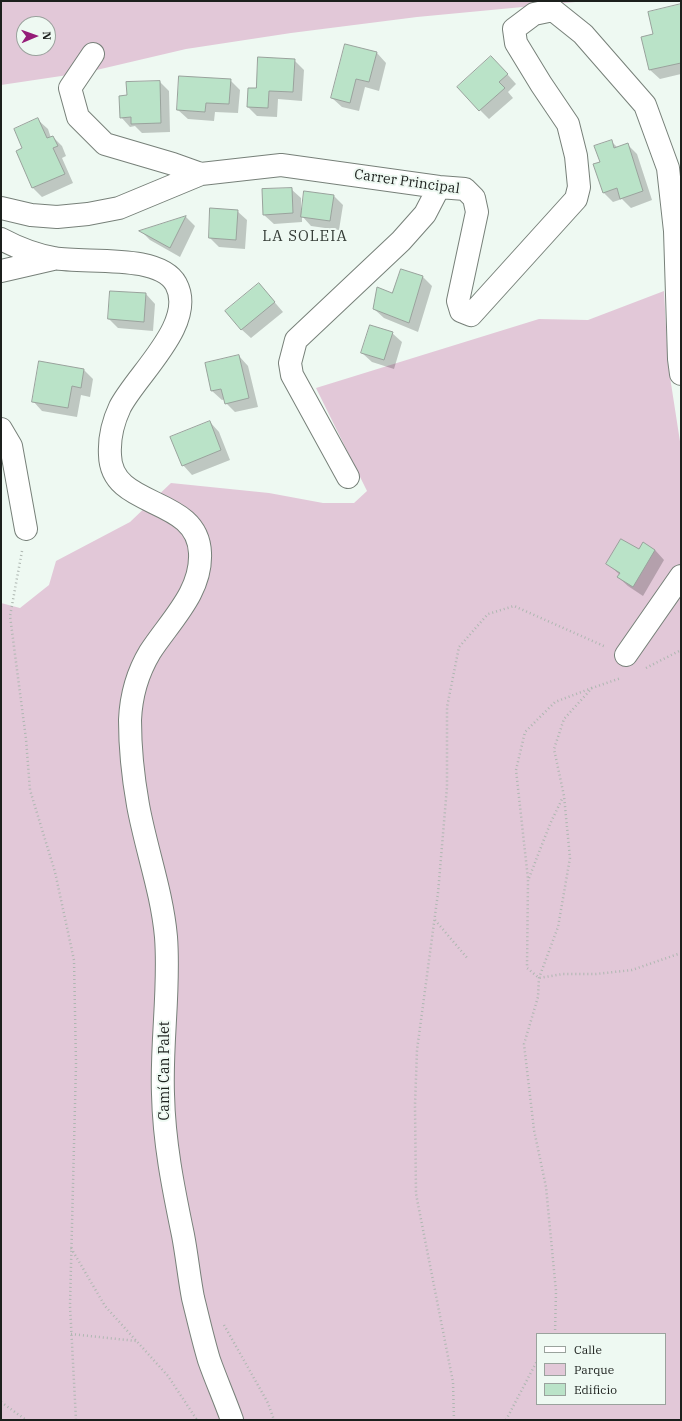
<!DOCTYPE html>
<meta charset="utf-8">
<style>
body{margin:0}
#map{position:relative;width:682px;height:1421px;overflow:hidden;background:#eef9f2;font-family:"IBM Plex Serif",serif}
canvas{display:block}
.frame{position:absolute;inset:0;border:2px solid #1c201d;pointer-events:none}
.legend{position:absolute;left:536px;top:1333px;width:130px;height:72px;box-sizing:border-box;background:#eef9f2;border:1px solid #9aa29d;margin:0;padding:5px 7px;list-style:none;font-size:12px;color:#1c201d}
.legend li{display:flex;align-items:center;gap:8px;height:20px}
.legend b{width:20px;border:1px solid #9aa29d}
.north{position:absolute;left:16px;top:16px;width:40px;height:40px;box-sizing:border-box;background:#eef9f2;border:1px solid #9aa29d;border-radius:50%;rotate:88deg;font-size:11px;font-weight:700;line-height:16px;text-align:center;color:#1c201d}
.north::after{content:'';display:block;margin:auto;width:14px;height:18px;background:#951d78;clip-path:polygon(50% 0,100% 100%,50% 72%,0 100%)}
</style>
<div id="map">
<canvas width="682" height="1421"></canvas>
<div class="frame"></div>
<ul class="legend">
<li><b style="height:5px;background:#fff"></b>Calle</li>
<li><b style="height:11px;background:#e2c8d8"></b>Parque</li>
<li><b style="height:11px;background:#bae3c8"></b>Edificio</li>
</ul>
<div class="north">N</div>
</div>
<script>
const g = document.querySelector('canvas').getContext('2d');
g.lineJoin = 'round';
function fill(path, color) { g.fillStyle = color; g.fill(path, 'evenodd'); }
function strokePath(path, color, width, dash) { g.strokeStyle = color; g.lineWidth = width; g.lineCap = dash ? 'butt' : 'round'; g.setLineDash(dash || []); g.stroke(path); }
function drawText(font, color, halo, rows, align = 'center') {
  g.font = font + ' "IBM Plex Serif",serif'; g.lineWidth = 4; g.setLineDash([]); g.textBaseline = 'middle'; g.strokeStyle = halo; g.fillStyle = color; for (const [text, x, y, turn = 0] of rows) {
    g.save(); g.translate(x, y); g.rotate((+turn || 0) * Math.PI / 180); g.textAlign = isNaN(turn) ? turn : align; if (halo) g.strokeText(text, 0, 0); g.fillText(text, 0, 0); g.restore();
  }
}
fill(new Path2D(`
 M1,1H586L417,17L291,33L186,49L88,72L1,85ZM24,24H48V48H24Z
 M664,291L668,364L681,448V1420H1V603L20,608L49,585L56,561L130,522L171,483L269,493L323,503H354L367,491L316,388L539,319L588,320ZM537,1334H665V1404H537Z`), '#e2c8d8');
fill(new Path2D(`
 M681,5V74L660,79L650,70L643,38L654,35Z
 M377,53L386,63L379,91L365,87L359,111L342,107L332,98Z
 M294,60L304,70L302,101L278,99L277,117L257,116L248,107L257,89Z
 M501,67L516,84L508,92L513,98L489,119L480,110Z
 M230,80L240,90L238,113L215,112L214,121L188,119L178,110Z
 M160,82L169,91L170,132L142,133L135,126L130,127L121,117L128,96Z
 M38,120L48,129L51,138L53,137L62,146L66,156L62,158L73,183L42,197L33,188L17,151L24,148Z
 M611,141L618,148L628,145L637,154L652,200L631,208L622,199L613,202L603,192L601,163Z
 M291,189L301,198V211L334,196L343,205L339,230L311,226L302,216V222L274,224L264,215Z
 M237,211L247,220L245,249L219,247L210,238Z
 M186,217L195,226L180,257L150,240L141,231Z
 M402,270L423,277L432,286L418,332L384,318L374,309L393,294Z
 M259,284L283,312L251,338L241,329Z
 M146,294L155,304L153,331L118,328L109,319Z
 M392,333L402,342L394,369L372,362L362,353Z
 M239,356L248,366L258,407L235,412L226,403L225,399L222,400L212,391L206,364Z
 M84,370L93,379L90,397L81,395L77,417L42,411L33,401Z
 M210,422L219,432L230,460L192,475L183,465Z
 M639,550H655L664,560L643,596L628,586L618,577L620,575L608,564Z`), '#0003');
const building = new Path2D(`
 M681,4V63L649,70L641,37L653,34L648,12Z
 M345,44L377,52L369,82L356,79L350,103L331,98Z
 M491,56L508,74L499,82L505,88L479,111L457,87Z
 M258,57L295,59L293,92L269,91L268,108L247,107L248,88H256Z
 M179,76L231,79L229,104L206,103L205,112L177,110Z
 M160,81L161,123L131,124V117L120,118L119,96L127,95L126,82Z
 M38,118L47,138L53,136L58,146L53,148L65,174L32,188L16,151L22,148L14,129Z
 M612,140L614,148L628,143L643,191L620,199L617,188L603,193L593,164L600,162L594,146Z
 M292,188L293,213L263,215L262,189Z
 M304,191L334,195L330,221L301,217Z
 M210,208L238,210L236,240L209,238Z
 M186,216L170,248L139,231Z
 M401,269L423,276L409,323L373,309L377,287L392,293Z
 M259,283L275,302L241,330L225,311Z
 M110,291L146,293L144,322L108,319Z
 M370,325L393,332L384,360L361,353Z
 M239,355L249,398L225,404L221,389L211,391L205,363Z
 M39,361L84,369L81,388L72,386L68,408L32,402Z
 M210,421L221,450L182,466L170,437Z
 M621,539L639,549L643,542L655,550L633,587L617,577L620,573L606,564Z`);
fill(building, '#bae3c8');
strokePath(building, '#99a29c', 1);
const minor = new Path2D(`
 M93,54L70,88L78,117L105,144L173,164L201,174
 M1,208L31,215L57,217L88,214L119,208L201,174L281,165L439,187L465,189L474,198L477,212L458,301L461,311L471,315L576,199L579,187L576,156L568,124L541,84L516,43L514,29L534,14L553,10L583,34L645,105L668,168L675,231L679,359L681,374
 M1,239C18,248 36,255 54,258C85,264 159,253 176,284C197,323 137,374 120,407C113,422 109,439 110,455C111,510 198,495 200,553C202,592 170,621 150,652C138,672 131,697 130,720C130,748 133,777 138,805C146,849 162,892 166,937C170,989 161,1042 163,1094C164,1142 173,1187 183,1235C187,1256 189,1277 193,1298C198,1318 203,1340 209,1360C216,1380 225,1400 232,1420
 M1,271L53,259
 M1,429L11,446L26,529
 M348,477L292,375L290,363L296,340L401,241L425,214L439,187
 M626,655L681,576`);
strokePath(minor, '#778079', 24);
strokePath(new Path2D(`
 M22,551L10,616L26,739L30,790L55,872L74,960L76,1064L70,1306L76,1420
 M646,668L681,650
 M592,688L555,702L525,732L516,770L528,879L527,968L539,978L563,974H596L632,970L681,953
 M529,878L550,824L563,797
 M435,920L468,959
 M71,1248L105,1306L168,1376L197,1420
 M224,1325L268,1403L274,1420
 M71,1334L136,1341
 M555,1334L556,1291L546,1187L534,1130L524,1044L538,997L539,978L558,927L570,858L564,796L554,749L564,719L592,688L621,678
 M1,1402L26,1420
 M454,1420L453,1382L416,1194L415,1105L417,1050L438,893L447,787V707L459,647L488,614L514,606L606,647
 M506,1420L537,1361`), '#aeb7b1', 2.5, [1, 3]);
strokePath(minor, '#fff', 22);
drawText('14px', '#1c201d', '#eef9f2', [
 ["Carrer Principal",407,182,8],
 ["Camí Can Palet",165,1071,-90]
]);
g.letterSpacing = '1px';
drawText('15px', '#343c36', '#eef9f2', [
 ["LA SOLEIA",305,237]
]);
g.letterSpacing = '0px';
</script>
